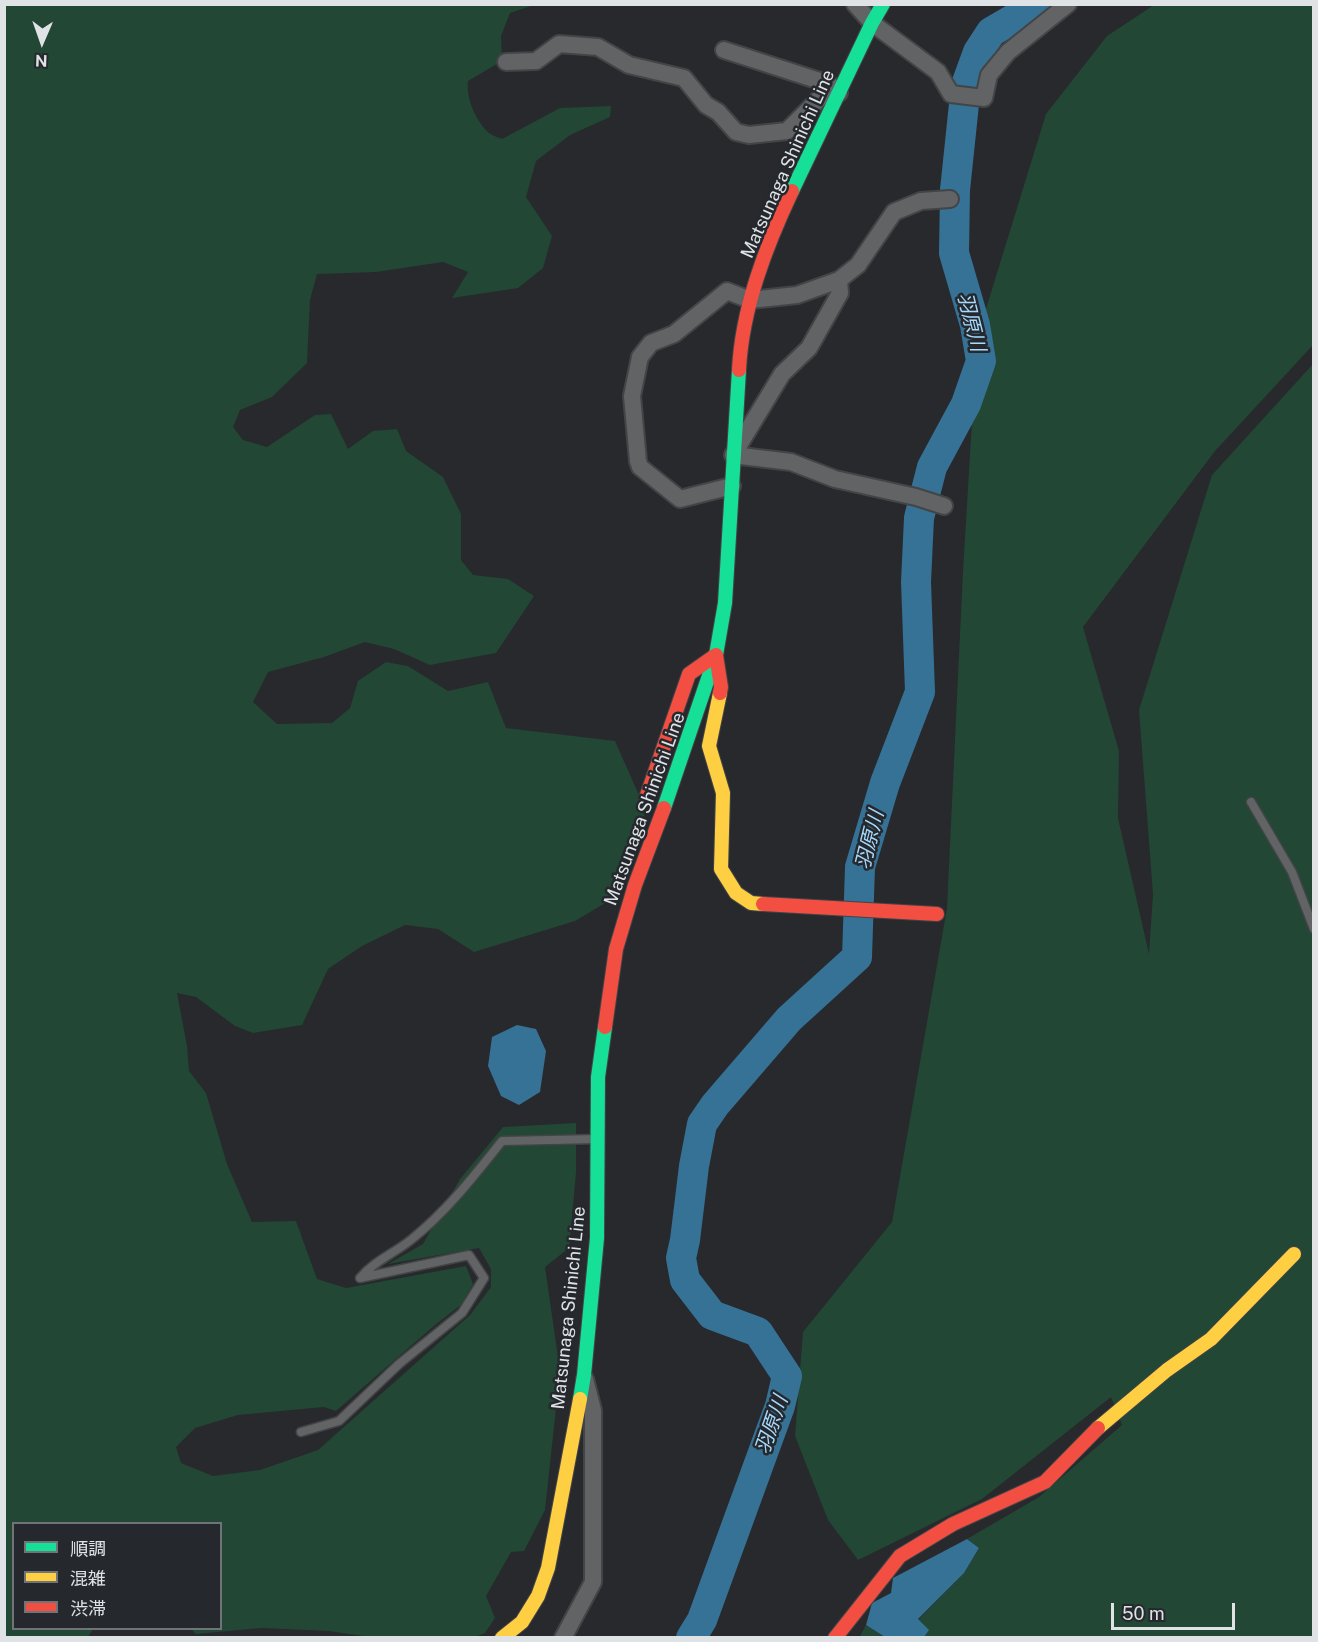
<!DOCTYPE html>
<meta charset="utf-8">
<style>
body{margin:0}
#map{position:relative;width:1318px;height:1642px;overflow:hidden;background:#27292c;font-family:"Public Sans","Noto Sans JP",sans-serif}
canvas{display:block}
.frame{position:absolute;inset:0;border:6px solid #e0e3e6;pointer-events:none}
.legend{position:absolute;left:12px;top:1522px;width:210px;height:108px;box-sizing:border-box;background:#25292e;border:2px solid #707378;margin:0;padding:8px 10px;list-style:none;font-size:18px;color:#e0e3e6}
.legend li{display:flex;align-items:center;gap:12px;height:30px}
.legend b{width:30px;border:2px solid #707378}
.north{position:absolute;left:12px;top:12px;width:60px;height:60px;-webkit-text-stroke:4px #25292e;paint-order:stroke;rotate:182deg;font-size:16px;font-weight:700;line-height:24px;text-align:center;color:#e0e3e6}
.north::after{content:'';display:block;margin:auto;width:21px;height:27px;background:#e0e3e6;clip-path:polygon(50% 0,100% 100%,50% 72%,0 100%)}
.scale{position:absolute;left:1111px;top:1603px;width:124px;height:27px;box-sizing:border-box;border:3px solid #e0e3e6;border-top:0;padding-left:8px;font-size:18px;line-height:21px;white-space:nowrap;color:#e0e3e6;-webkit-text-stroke:4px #25292e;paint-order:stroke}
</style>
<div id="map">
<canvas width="1318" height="1642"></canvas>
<div class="frame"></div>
<ul class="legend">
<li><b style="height:8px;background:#16e098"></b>順調</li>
<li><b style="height:8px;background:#ffcf43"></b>混雑</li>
<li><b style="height:8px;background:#f24e42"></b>渋滞</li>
</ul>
<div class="north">N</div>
<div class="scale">50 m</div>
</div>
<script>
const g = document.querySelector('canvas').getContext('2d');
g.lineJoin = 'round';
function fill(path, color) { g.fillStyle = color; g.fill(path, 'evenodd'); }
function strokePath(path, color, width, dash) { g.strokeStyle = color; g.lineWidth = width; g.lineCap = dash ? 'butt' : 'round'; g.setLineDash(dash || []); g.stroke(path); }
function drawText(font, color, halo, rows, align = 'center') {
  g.font = font + ' "Public Sans","Noto Sans JP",sans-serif'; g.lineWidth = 5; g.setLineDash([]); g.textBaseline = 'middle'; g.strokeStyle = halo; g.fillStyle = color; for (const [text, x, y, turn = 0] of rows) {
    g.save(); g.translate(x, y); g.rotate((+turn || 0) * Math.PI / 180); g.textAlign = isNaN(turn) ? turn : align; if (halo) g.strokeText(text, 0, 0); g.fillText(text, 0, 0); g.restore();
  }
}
fill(new Path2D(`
 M5,5H534L510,13L501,36L502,61L468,81C466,98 475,120 489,133C493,136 498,137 502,139L560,108L611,106L610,117L570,135L536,161L526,197L552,236L543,268L518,288L452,298L468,272L443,262L376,272L317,274L310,300L307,363L272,397L240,410L233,427L243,440L267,447L315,415L331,414L348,449L373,431L397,429L406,451L443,477L461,514V560L473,575L508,579L534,596L496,653L430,665L394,649L365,642L324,657L268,672L253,702L277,724L332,723L350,708L358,681L386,662L408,666L448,691L488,682L506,728L615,741L646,811L617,896L575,921L474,952L438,929L405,925L362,946L328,969L302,1025L253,1033L235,1026L196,997L177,993L187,1046L189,1071L206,1093L227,1164L252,1222L296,1221L317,1279L346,1288L466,1266L473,1284L462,1304L435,1325L336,1411L324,1407L238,1415L195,1428L176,1447L181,1463L213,1476L260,1470L318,1450L470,1315L491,1287V1269L479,1248L388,1264L423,1244L460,1179L503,1127L576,1123V1173L569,1248L545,1267L560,1371L545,1510L524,1551L511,1552L486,1596L495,1618L485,1633L472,1638L370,1637L329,1631L261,1628L196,1634L191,1629L220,1628V1524H14V1628L93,1629L88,1637L5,1638Z
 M1154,5H1313V345L1215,451L1083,627L1119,751L1118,818L1149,954L1153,894L1139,710L1212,475L1313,364V1637H924L928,1630L918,1620L964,1573L979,1548L967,1539L1039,1497L1122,1425L1111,1397L982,1499L858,1560L828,1520L795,1436L803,1332L892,1222L947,908L963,571L977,338L1046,114L1107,36Z
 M866,1625L885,1637L859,1638Z`), '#224735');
fill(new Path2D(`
 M517,1025L536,1029L546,1051L540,1092L519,1105L501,1096L488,1066L492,1037Z
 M967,1539L979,1548L964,1573L918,1619L929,1630L924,1637H885L866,1625L872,1603L891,1593L893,1578Z`), '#367196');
strokePath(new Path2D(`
 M691,1638L702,1620L780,1406L787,1376L758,1332L712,1315L685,1280L681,1258L685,1240L694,1166L702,1124L715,1105L789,1019L857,957L860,867L885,783L920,692L916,582L919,518L932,467L966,404L981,361L975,325L954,253L955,190L966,85L978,52L991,32L1039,4`), '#367196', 30);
const lane = new Path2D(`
 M1251,802L1292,872L1314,929
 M301,1432L339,1421L399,1364L462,1313L484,1278L469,1255L360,1278C374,1261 395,1253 412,1239C447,1211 474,1176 502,1141L598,1139`);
const street = new Path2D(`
 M855,4L872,23L938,72L951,94L984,98L989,75L1008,52L1068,4
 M724,50L829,84L839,93
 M506,62L536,61L559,44L598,47L629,65L684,78L706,105L718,112L736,132L749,135L787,131L822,96L839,93
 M839,280L840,293L809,348L782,374L733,455L791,462L835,479L916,497L944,506
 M732,486L680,499L640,467L638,461L632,396L640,357L651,343L674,334L727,291L750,300L797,295L839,280L858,265L894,212L921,201L950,199
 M563,1638L593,1582V1410L585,1379`);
const fast = new Path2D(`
 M792,191L872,23L883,4
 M664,808L716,655L725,603L739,370
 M580,1399L584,1375L597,1238L598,1077L605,1027`);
const slow = new Path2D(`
 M720,693L709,746L723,793L721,869L736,893L751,903L763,904
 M1098,1428L1167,1370L1211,1339L1294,1254
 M502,1638L522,1622L538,1596L548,1568L580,1399`);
const jam = new Path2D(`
 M739,370C742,308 766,246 792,191
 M646,798L689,674L716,655L721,687L720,693
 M763,904L937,914
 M605,1027L616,949L635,885L664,808
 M835,1638L900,1556L953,1524L1045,1482L1098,1428`);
strokePath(lane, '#424446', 11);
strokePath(street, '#424446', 20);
strokePath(fast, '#424446', 16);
strokePath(slow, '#424446', 16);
strokePath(jam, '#424446', 16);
strokePath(lane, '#626365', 8);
strokePath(street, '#626365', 16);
strokePath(fast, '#16e098', 14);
strokePath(slow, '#ffcf43', 14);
strokePath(jam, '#f24e42', 14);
drawText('18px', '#e0e3e6', '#25292e', [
 ["Matsunaga Shinichi Line",788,164,-66],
 ["Matsunaga Shinichi Line",645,809,-70],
 ["Matsunaga Shinichi Line",569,1308,-84]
]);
drawText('italic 20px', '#a6d9fd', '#25292e', [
 ["羽原川",971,322,76],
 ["羽原川",870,840,-76],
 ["羽原川",772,1425,-71]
]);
</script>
